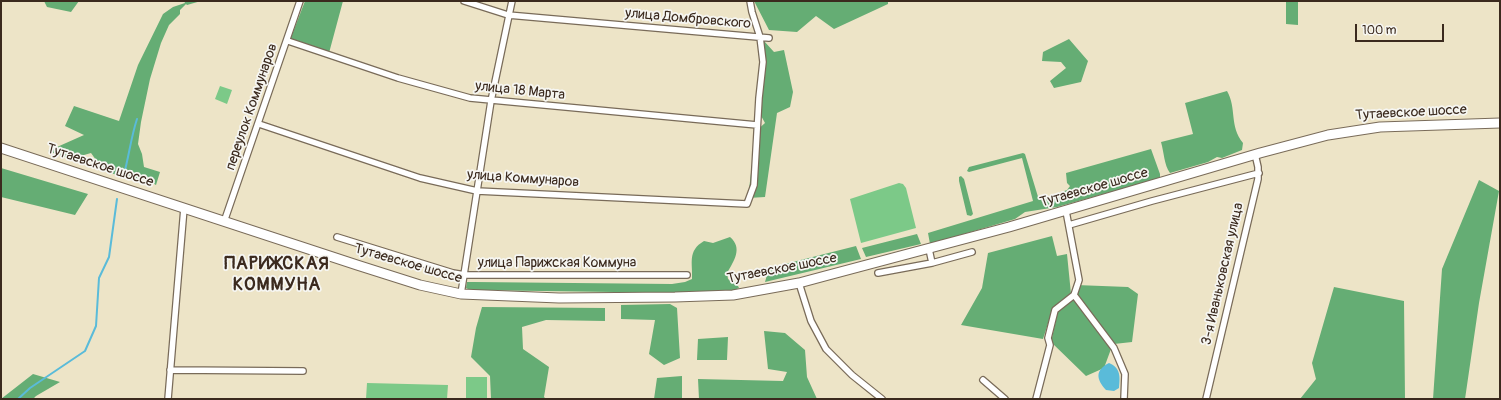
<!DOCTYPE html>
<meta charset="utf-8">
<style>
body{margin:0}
#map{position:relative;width:1501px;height:400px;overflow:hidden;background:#ede4c7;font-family:Pangolin,sans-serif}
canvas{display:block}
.frame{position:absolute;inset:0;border:2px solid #3b2a1e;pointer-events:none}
.scale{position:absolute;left:1355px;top:24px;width:89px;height:18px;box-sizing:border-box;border:2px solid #3b2a1e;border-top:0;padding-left:5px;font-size:12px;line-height:14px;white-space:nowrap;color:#3b2a1e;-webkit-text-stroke:3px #f6f6f2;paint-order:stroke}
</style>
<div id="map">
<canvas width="1501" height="400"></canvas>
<div class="frame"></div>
<div class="scale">100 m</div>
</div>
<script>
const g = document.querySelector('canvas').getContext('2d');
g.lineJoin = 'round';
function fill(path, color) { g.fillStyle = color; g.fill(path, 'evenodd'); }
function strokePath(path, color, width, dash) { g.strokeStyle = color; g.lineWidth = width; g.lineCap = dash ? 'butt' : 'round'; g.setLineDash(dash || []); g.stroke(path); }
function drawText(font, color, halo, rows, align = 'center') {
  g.font = font + ' Pangolin,sans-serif'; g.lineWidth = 3.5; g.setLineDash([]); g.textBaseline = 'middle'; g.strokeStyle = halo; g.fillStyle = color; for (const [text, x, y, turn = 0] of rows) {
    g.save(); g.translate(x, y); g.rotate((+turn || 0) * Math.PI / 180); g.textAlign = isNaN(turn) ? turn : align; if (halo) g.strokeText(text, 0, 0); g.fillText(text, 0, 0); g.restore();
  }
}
fill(new Path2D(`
 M220,86L232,90L227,104L215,99Z
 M899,183L903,184L906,188L916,228L861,243L850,199Z
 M466,377H487V399H466Z
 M367,383L448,385L447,399H366Z`), '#7cc988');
fill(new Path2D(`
 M44,1H79L71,12L47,7Z
 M184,1H201L187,5L186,4L180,10V14L169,25L161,43L150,79L141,122L138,144L142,154L144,167L160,172L156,185L144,178L137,181L104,171L91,153L70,159L48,151L84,135L65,126L74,106L119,121L138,65L163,14L173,7L185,3Z
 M305,1H343L329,53L290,40Z
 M754,1H888V4L834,29L816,16L797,32L769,30Z
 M1286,1H1298V25L1286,24Z
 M1069,39L1088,61L1081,82L1054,88L1050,81L1066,68L1061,62L1042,61L1043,52Z
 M764,41L774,52L784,50L793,92L790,107L777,113L765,197L748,198L756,131L765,123L759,112L763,62L758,54L759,46Z
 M1227,91C1237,108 1229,126 1243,143L1242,150L1222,158L1217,157L1208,162L1170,173C1164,165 1164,152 1161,142L1193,134L1185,103Z
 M1151,149L1160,174V177L1157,179L1057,207L1025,212L1015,219L930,244L928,233L1033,201L1022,158L969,172L967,171L969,167L1023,153L1025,154L1039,200L1067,190L1070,186L1067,183L1066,173Z
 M1,168L88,194L75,215L1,197Z
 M961,176L964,179L973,214L971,216L967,215L959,181V177Z
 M1479,180L1499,191L1479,303L1465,399H1433L1442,269Z
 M917,234L921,244L866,257L862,248Z
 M1052,236L1057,256L1067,254L1071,294L1053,308L1043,339L961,325L982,288L988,253Z
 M730,237C743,248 734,261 727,273L728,279L738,286L739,288L732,291L685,293L470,290L466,288L467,282H474L672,284L685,282L692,279C693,263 687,251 704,241L713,243Z
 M856,246L861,259L765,282L769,268Z
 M1076,285L1128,287L1138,294L1132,342L1114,344L1077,294Z
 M1334,287L1404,301L1405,399H1300L1316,379L1312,363Z
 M1073,298L1111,349L1104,368L1086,376L1051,342L1058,311Z
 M670,304L677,308L680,358L664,365L649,354L655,320L621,319V305Z
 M482,307L605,308V321L546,320L522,327L523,349L549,367L544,397L546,399H491L490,376L471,357L476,328Z
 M764,331L785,333L805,350L807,377L817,399H699L698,379L783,381L787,372L768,369Z
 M728,337L727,360H697L698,339Z
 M33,374L60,382L36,396L33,399H1Z
 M682,376V399H654L657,378Z`), '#65ad74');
fill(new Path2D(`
 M1109,363C1121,368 1120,377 1119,388L1114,391L1106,390C1096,379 1095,370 1109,363Z`), '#5abbd9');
strokePath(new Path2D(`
 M124,174C129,156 131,137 137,119
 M18,399L30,388L85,351L96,326L99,278L109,257L117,199`), '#5abbd9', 2);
const minor = new Path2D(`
 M464,1L508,15L769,38
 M288,41L398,78L470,98L757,125
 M259,124L420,178L477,191L747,204L754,185L759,98L763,62L760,37L752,12L750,1
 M1066,211L1079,280L1074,295L1114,348L1125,374L1124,399
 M224,222L300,1
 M1069,225L1152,201L1259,173
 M337,237L453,273L465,275H687
 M929,249L932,263
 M878,273L932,263L972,252
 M799,283L811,321L826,349L852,375L882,399
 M461,294L491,101L512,1
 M170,370L303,371
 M983,380L1005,399
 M168,399L184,208
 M1036,399L1050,345L1048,338L1055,310L1074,295
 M1206,399L1258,179V167L1255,154`);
const primary = new Path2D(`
 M1,148L357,265L420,285L461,294L559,298L675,297L733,295L799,283L825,276L1009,227L1260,153L1328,135L1380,127L1500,123`);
strokePath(minor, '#796b59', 8);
strokePath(primary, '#796b59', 11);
strokePath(minor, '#fff', 5.5);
strokePath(primary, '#fff', 9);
drawText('14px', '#3b2a1e', '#f6f6f2', [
 ["улица Домбровского",688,19,5],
 ["улица 18 Марта",520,91,6],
 ["переулок Коммунаров",252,107,-71],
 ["Тутаевское шоссе",1411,113,-3],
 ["Тутаевское шоссе",100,166,18],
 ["улица Коммунаров",523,179,4],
 ["Тутаевское шоссе",1094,188,-16],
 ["улица Парижская Коммуна",557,263],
 ["Тутаевское шоссе",408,264,16],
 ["Тутаевское шоссе",782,269,-11],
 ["3-я Иваньковская улица",1223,274,-77]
]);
g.letterSpacing = '1px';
drawText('bold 18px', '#3b2a1e', '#f6f6f2', [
 ["ПАРИЖСКАЯ",277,264],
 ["КОММУНА",277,285]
]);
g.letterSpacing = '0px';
</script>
